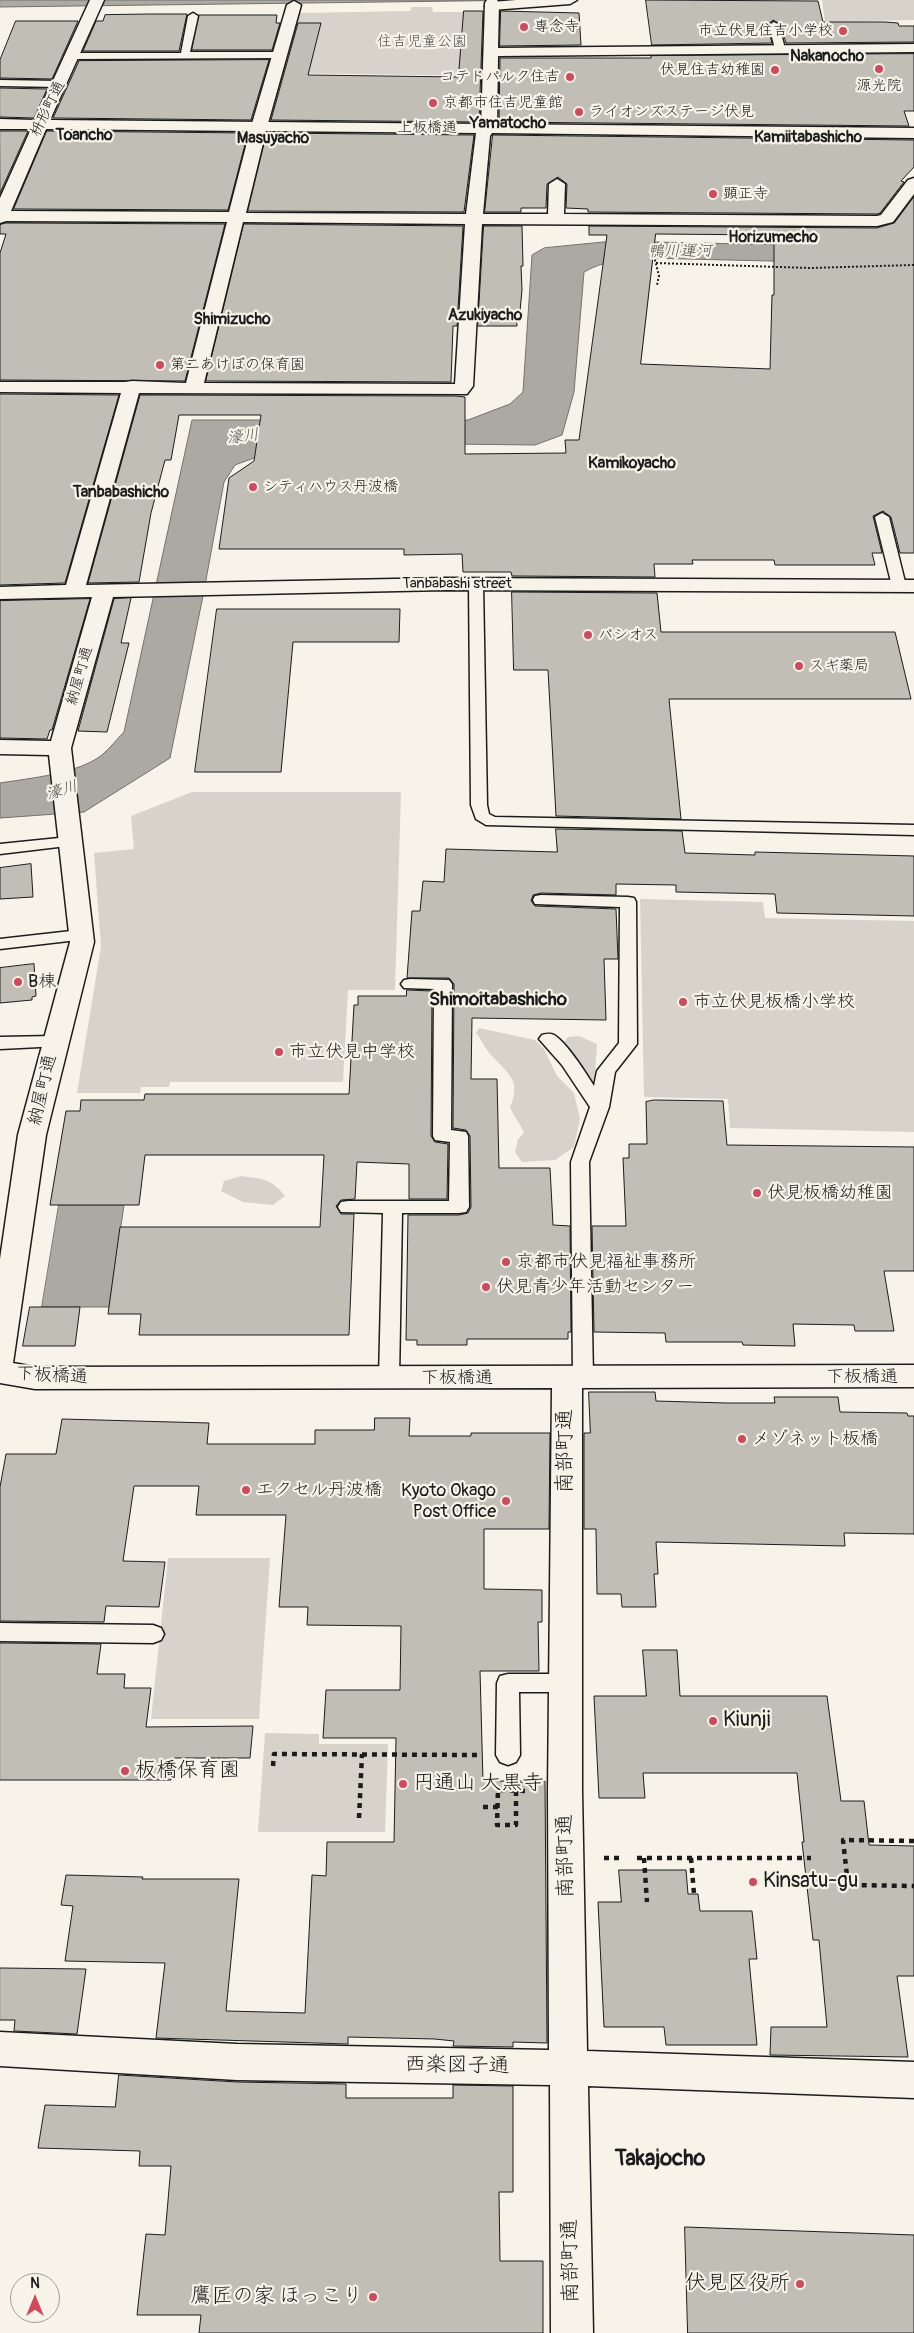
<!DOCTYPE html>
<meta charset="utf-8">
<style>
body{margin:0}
#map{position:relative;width:914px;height:2333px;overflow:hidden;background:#f7f3e8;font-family:Pangolin,sans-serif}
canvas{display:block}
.north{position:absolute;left:10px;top:2273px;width:50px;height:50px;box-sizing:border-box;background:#f7f3e8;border:1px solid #9f9d96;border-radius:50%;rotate:0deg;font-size:14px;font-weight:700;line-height:20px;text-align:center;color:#1c1c1c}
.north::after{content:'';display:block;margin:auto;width:18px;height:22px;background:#d1495b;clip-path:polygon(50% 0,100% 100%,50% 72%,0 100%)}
</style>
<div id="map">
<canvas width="914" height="2333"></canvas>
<div class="north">N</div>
</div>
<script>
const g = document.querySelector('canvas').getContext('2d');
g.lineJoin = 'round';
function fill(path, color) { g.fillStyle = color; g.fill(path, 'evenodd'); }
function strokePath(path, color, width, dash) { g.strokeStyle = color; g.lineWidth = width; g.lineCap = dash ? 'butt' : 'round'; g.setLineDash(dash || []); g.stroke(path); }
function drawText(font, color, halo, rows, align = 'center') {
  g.font = font + ' Pangolin,"Klee One",sans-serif'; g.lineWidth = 4.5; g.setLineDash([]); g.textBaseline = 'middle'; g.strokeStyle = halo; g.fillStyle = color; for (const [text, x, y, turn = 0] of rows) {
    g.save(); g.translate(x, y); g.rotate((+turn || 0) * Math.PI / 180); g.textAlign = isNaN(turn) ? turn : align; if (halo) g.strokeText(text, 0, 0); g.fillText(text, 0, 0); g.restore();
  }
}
fill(new Path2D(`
 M822,0H914V20L825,22Z
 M411,7H432L433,12H483V43L477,47L478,55L483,60V76L284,73L298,13L411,11Z
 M192,792H401L395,990H348L343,1082H170L169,1087H141L140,1093H77L101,947L94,853L134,849L131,816Z
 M640,899L763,902L765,918L914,921V1132L730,1128L728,1099L644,1097Z
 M479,1028L535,1040L544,1049L557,1076L574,1093L580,1119L574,1147L555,1160L522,1162L515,1152L518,1139L524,1133C520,1123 514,1117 510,1107C522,1080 508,1074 492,1056C485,1049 482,1040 476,1033Z
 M579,1036L597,1044L594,1086L568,1051L564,1042L568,1037Z
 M241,1176C262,1179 271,1178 285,1196L273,1205L243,1202L221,1191L224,1181Z
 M168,1558H270L259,1719H151Z
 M265,1733L319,1734V1744H388L385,1832H258Z`), '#d7d3cb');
const water = new Path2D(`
 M0,0H534L0,7Z
 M614,241L876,247L853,263L645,258C623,259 603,261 584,272L574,392L562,435L535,445L369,443L276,450L235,465L224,482L203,596L170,758L84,812L0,818V783C31,778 77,774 102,755C110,748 117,739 124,732L192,420H468L510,404L523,392L532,255L544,248Z
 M59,1205H124L109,1307H42Z`);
fill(water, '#aca9a2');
strokePath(water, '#72716c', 1);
const building = new Path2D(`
 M646,0L818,1L823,22H885L898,23L899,26H914V42L786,43L781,25L773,20L767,25L772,43L652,45Z
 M464,11H483L479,122L271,120L298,23H321L308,75L458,77Z
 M501,11L579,13L581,45L500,46Z
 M150,14H187L179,51H83L96,21H103L105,15Z
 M199,15H277L276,23H280L272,50H192Z
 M16,21H78L52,79L0,78V60Z
 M914,54V111H904L909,126L499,122L500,58H651V56Z
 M269,60L251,120L53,118L79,61Z
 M0,88L47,89L34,118L0,117Z
 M0,131H28L0,193Z
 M47,131L248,133L228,210L14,209Z
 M267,133L474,135L464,212L248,211Z
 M493,135L914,140V167L901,181L904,182L880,213L877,214L588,212V209L566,208L567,184L558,177L547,184L546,208H521V212H485Z
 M914,197V553H900L891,517L883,511L873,516L882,553H872L875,565H775L774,560H692L693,564H654L655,577L512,576L511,572H463L462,554L404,555V549H219L229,478L254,461L261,415H179L171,460H165L151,513L139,582L88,583L140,395L456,396L465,397V454L566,453L565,440H579L607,235H589V226L877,228L894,223ZM656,234L774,235V295H772L770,369L641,364Z
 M6,223L225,224L185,381L0,380V253L6,234H0V225Z
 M244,224L463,226L457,326H453L451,382L206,381Z
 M484,226H522L523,266H521L522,290L520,311H516L517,326H478Z
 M0,394L119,395L65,583L0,585Z
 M512,592L657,593L661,632H895L911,699H669L681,819L556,816L548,670H514Z
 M131,598L121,643H129L107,732L78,731L114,599Z
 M90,599L52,730H50L47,739L0,738V601Z
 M217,609H400L399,642H293L281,772H195Z
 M556,829L682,831L685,853L755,855V852L914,856V916L777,913L775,894L676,892V885L616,884V895L541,893L533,895L531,901L535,906L616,909L618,959H604L606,1020L472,1018L471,1079H497L499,1168H550L553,1225L570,1226L571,1332H568V1339H467V1345H417V1340H406L408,1215H459L468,1213L471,1207L470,1136L466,1130L453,1128L454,984L449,978H407L412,911H420L423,881L444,882L446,849L557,852Z
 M31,864L33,897L0,899V868Z
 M34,964L36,996L32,997V1000L0,1003V968Z
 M407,990L432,991L431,1136L435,1142L448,1144L447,1199H409V1164L357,1162L355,1199L341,1200L336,1206L341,1214H354L349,1335H139L141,1314H108L120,1227H320L324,1155H145L139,1205H50L66,1111H80L81,1100H144L145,1094H349L354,1005H358V996H406Z
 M654,1100L723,1101L727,1145L914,1147V1271H884L894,1331H855L854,1325L793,1324L795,1346L743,1345L742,1342H666L665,1333L594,1332L592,1226H626L623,1158H629V1144H647L646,1102Z
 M30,1307H80L75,1346H23Z
 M589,1392H655L656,1401L727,1403H775L774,1397H838L840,1412L907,1413L908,1416H914V1534L844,1533L845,1546L656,1542L658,1574H654L656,1607H622L621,1594H597L596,1529H584V1433H590Z
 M375,1418H410L409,1436H471V1433H550L549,1529H484V1589L542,1590V1622H538L539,1671H480L483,1781H545L547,2043L513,2042V2047L453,2046L454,2041L435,2039L348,2037V2044L156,2038L165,1963L65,1961L73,1906L61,1905L66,1875L143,1877L142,1879H239L226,2011L305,2013L312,1875L326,1876L327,1842H394L396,1738H323L326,1690H400L401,1626L307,1625L308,1607H279L286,1515H196L199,1486H134L123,1561L165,1562L159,1607L106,1606L104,1622L0,1621V1487L6,1454H56L62,1419L209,1423L207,1444H315V1430H374Z
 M0,1643L101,1644L97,1674H125L124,1688H151L146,1727L253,1726L250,1758H173L171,1780H0Z
 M643,1650H677L680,1696H827L841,1801H864L869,1845L914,1846V1976H897L908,2057L770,2055L771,2027H827L819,1940H813L802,1842H804L797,1773H643L645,1798H599L594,1696H646Z
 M619,1870H686L688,1894H698L700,1911H752L757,1959H749L757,2045H666L664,2027H604L598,1902H621Z
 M0,1968L86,1969L77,2034L14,2031L15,2020H0Z
 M119,2075L237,2082L346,2084V2098H453V2085L513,2086V2192H499L500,2261H543V2333H199L201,2315H137L146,2234L165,2235L171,2166H139L140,2151L38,2148L45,2105L115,2107Z
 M685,2227L914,2235V2333H688Z`);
fill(building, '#c0beb5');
strokePath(building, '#1c1c1c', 1);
const lane = new Path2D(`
 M193,13L198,16L190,52H280L285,55L280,58L74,59L69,56L74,53H181L188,16Z
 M774,22L779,25L785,49L783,51L775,49L769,25Z
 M0,80L60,81L65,84L60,87L0,86Z
 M882,513L889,517L906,586L904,589L899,590L892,586L875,517Z
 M476,580L483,584L487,805L489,814L495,817L914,825V835L486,825L476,819L471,805L469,584Z
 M69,837L75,839L77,842L75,845L0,854V844Z
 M541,895L628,897L634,898L636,902L637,1044L615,1072L609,1107L589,1162L593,1378L590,1383L583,1385L576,1383L573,1378L571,1162L590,1107L562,1065L539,1039L542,1035C546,1034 550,1033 554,1035C566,1042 586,1073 594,1086L597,1071L619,1043L620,907L535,904L533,900L535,896Z
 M80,930L86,931L88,935L86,939L0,949V939Z
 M410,979L449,980L452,984L451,1130L466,1132L468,1136L469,1207L466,1212L459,1213H402L399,1378L396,1383L389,1385L382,1383L379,1378L383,1213L341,1212L338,1207L341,1202L348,1201H449L450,1142L435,1140L433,1136L434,989L404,988L401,984L404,980Z
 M54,1036L60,1038L63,1042L60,1046L0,1049V1037Z
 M0,1623L153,1625L161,1628L164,1634L161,1640L153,1643L0,1641Z
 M508,1674H565L573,1676L576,1683L573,1690L565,1692H519L520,1755L516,1762L508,1765L500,1762L496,1755L497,1683L500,1676Z`);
const street = new Path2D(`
 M90,0H104L50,120L914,128V138L492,133L490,136L483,214H548L549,184L557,179L565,184L564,214L877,216L881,215L908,180L914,178V194L893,222L877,226L482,224L473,386L467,394L139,393L86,585L446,578L914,580V592L446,590L113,597L71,748L94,942L46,1135L13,1363L35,1367L914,1365V1387L582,1388V1791L587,2051L914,2062V2098L588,2086L593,2333H551L550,2085L237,2080L0,2066V2032L237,2044L549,2050L548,1791L552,1388L35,1389L0,1383V1259L18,1135L70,942L49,755L0,754V740L51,741L92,597L0,599V587L66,585L121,393L0,392V382H125L132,381L186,383L227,222L6,221L0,223V198L31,129H0V119L35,120ZM46,129L250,131L229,212L11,211ZM266,131L476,133L466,214L246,213ZM243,222L465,224L455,384L204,383Z
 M516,0H577L570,4L492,10L485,6L492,2Z`);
const secondary = new Path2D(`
 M487,0H497L499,3L498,48L914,44V52L498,56L497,128L489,133L481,128L485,3Z
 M294,1L301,5L267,127L264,130H254L251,127L287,5Z`);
strokePath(lane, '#1c1c1c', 3);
strokePath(street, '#1c1c1c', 3);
strokePath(secondary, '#1c1c1c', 3);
strokePath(new Path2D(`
 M651,244L659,276L657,285
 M656,263L810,268L914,265`), '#1c1c1c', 2, [2, 2]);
strokePath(new Path2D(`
 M273,1766L274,1754L477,1755
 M520,1782V1791
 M516,1791V1825H497L498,1790L528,1791
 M483,1807H498
 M359,1818L362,1754
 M914,1841L843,1840L848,1885L914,1886
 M604,1858H619
 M637,1858H811
 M644,1858L647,1902
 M691,1858L694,1894`), '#1c1c1c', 4.5, [5, 5]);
fill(lane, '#f7f3e8');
fill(street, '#f7f3e8');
fill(secondary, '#f7f3e8');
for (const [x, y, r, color] of [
 [524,27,5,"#d1495b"],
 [843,31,5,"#d1495b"],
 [879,69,5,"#d1495b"],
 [775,70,5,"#d1495b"],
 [570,77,5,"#d1495b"],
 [433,103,5,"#d1495b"],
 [579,112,5,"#d1495b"],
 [713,194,5,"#d1495b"],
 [160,365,5,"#d1495b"],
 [253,487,5,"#d1495b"],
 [588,635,5,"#d1495b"],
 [799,666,5,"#d1495b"],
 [18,982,5,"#d1495b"],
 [683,1002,5,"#d1495b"],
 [279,1052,5,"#d1495b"],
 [757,1193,5,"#d1495b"],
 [506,1262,5,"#d1495b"],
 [486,1287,5,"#d1495b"],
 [742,1439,5,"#d1495b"],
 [246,1490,5,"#d1495b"],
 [506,1501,5,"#d1495b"],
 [713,1721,5,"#d1495b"],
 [125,1771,5,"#d1495b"],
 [403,1784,5,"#d1495b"],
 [753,1882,5,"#d1495b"],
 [800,2284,5,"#d1495b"],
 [373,2297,5,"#d1495b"]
]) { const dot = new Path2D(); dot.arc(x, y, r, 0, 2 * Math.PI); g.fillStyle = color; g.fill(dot); strokePath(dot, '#f7f3e8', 2); }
drawText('15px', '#1c1c1c', '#f7f3e8', [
 ["専念寺",534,27],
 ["市立伏見住吉小学校",833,31,"right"],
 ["伏見住吉幼稚園",765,70,"right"],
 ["コテドパルク住吉",560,77,"right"],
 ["源光院",879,86,"center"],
 ["京都市住吉児童館",443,103],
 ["ライオンズステージ伏見",589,112],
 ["顕正寺",723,194],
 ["第二あけぼの保育園",170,365],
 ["シティハウス丹波橋",263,487],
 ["パシオス",598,635],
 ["スギ薬局",809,666]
], 'left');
drawText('15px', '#545351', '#f7f3e8', [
 ["住吉児童公園",422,42]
]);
drawText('15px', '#1c1c1c', '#f7f3e8', [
 ["枡形町通",48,109,-64],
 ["上板橋通",427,128],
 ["Tanbabashi street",457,584],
 ["納屋町通",80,676,-74]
]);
drawText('bold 16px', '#1c1c1c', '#f7f3e8', [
 ["Nakanocho",827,57],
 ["Yamatocho",508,124],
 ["Toancho",84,136],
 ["Kamiitabashicho",808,138],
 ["Masuyacho",273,139],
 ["Horizumecho",773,238],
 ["Azukiyacho",485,316],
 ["Shimizucho",232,320],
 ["Kamikoyacho",632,464],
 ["Tanbabashicho",121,493]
]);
drawText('italic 16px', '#565452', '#f7f3e8', [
 ["鴨川運河",680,252,-1],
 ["濠川",243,437,-7],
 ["濠川",62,791,-17]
]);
drawText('18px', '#1c1c1c', '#f7f3e8', [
 ["B棟",28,982],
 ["市立伏見板橋小学校",693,1002],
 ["市立伏見中学校",289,1052],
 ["伏見板橋幼稚園",767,1193],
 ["京都市伏見福祉事務所",516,1262],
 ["伏見青少年活動センター",496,1287],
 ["メゾネット板橋",752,1439],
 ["エクセル丹波橋",256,1490],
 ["Kyoto Okago",496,1491,"right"],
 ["Post Office",496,1512,"right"]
], 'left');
drawText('18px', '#1c1c1c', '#f7f3e8', [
 ["納屋町通",43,1090,-77],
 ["下板橋通",52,1376,3],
 ["下板橋通",862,1377],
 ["下板橋通",457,1378]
]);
drawText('bold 19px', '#1c1c1c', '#f7f3e8', [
 ["Shimoitabashicho",498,1000]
]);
drawText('21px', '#1c1c1c', '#f7f3e8', [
 ["南部町通",566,1451,-90],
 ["南部町通",566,1856,-91],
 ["西楽図子通",457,2066,1],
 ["南部町通",571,2261,-91]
]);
drawText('21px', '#1c1c1c', '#f7f3e8', [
 ["Kiunji",723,1721],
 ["板橋保育園",135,1771],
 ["円通山 大黒寺",413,1784],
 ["Kinsatu-gu",763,1882],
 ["伏見区役所",790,2284,"right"],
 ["鷹匠の家 ほっこり",363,2297,"right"]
], 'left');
drawText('bold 22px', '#1c1c1c', '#f7f3e8', [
 ["Takajocho",660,2159]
]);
</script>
